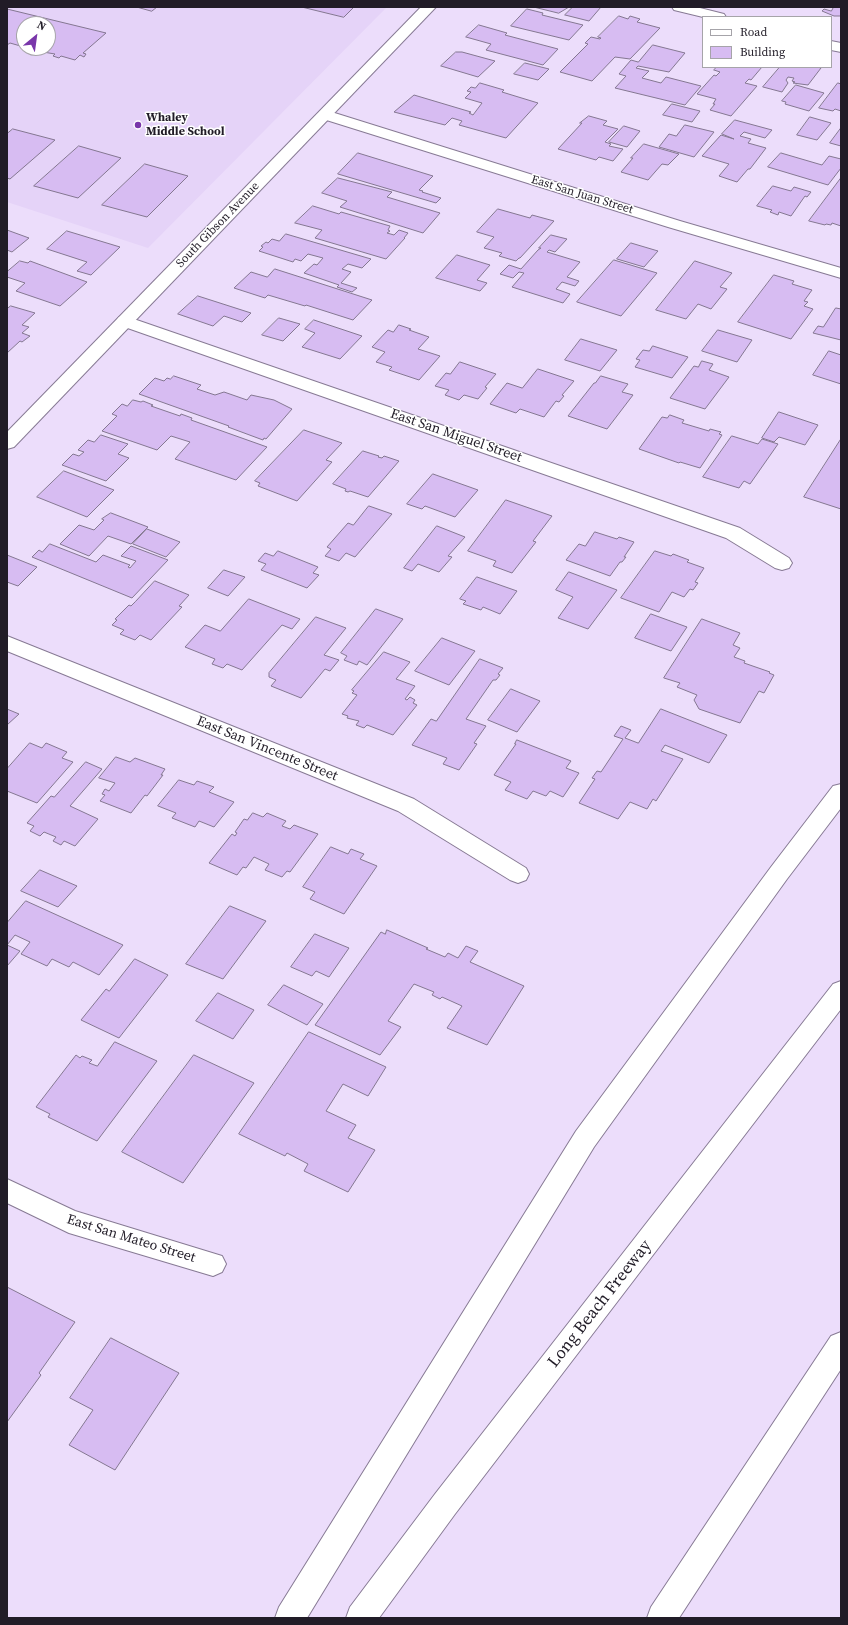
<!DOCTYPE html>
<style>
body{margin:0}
#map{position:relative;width:848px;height:1625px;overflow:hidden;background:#ecddfb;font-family:"Source Serif 4",serif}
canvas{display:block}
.frame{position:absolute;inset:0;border:8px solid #211c27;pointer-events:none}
.legend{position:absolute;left:702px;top:16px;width:130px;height:52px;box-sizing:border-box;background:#fff;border:1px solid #a6a4a9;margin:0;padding:5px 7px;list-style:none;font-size:12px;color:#211c27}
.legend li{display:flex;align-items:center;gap:8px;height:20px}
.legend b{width:20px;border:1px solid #a6a4a9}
.north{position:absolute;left:16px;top:16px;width:40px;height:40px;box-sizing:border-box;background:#fff;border:1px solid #a6a4a9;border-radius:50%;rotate:29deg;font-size:11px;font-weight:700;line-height:16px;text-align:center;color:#211c27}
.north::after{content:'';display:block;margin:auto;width:14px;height:18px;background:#7936aa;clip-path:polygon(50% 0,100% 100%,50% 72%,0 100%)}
</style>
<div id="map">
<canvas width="848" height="1625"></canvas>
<div class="frame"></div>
<ul class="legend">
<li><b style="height:5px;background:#fff"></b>Road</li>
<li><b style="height:11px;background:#d7bcf2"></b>Building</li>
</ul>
<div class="north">N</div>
</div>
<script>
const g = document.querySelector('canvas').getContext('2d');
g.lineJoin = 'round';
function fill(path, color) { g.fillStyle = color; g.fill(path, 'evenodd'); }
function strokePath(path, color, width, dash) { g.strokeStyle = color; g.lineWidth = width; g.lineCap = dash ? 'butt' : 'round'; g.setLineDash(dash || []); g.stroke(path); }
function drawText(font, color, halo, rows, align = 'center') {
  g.font = font + ' "Source Serif 4",serif'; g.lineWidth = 3; g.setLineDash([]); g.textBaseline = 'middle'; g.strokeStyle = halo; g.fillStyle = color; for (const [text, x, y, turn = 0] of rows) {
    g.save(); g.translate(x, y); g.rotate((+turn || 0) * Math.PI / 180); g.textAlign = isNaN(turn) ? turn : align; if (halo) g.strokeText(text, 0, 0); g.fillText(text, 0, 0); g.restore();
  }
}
fill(new Path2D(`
 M7,7H387L148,248L7,202ZM24,24H48V48H24Z`), '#e5d3f8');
const building = new Path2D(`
 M137,7H157L152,11Z
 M302,7H354L344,17Z
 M534,7H569L559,13Z
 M573,7H601L589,21L565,15Z
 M834,7H841V16H834L822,11L824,9L831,11Z
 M7,9L106,33L83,53L86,54L84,57L80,55L75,60L61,56L59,58L53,56L55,54L43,52L41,54L35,52L37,50L29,48H48V24H24V47L10,43L7,45Z
 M527,9L543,13L542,15L583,25L569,40L511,26Z
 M619,16L628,19L630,16L640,19L637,22L660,28L630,59L615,57L592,81L560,72L588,44L585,43L591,37L600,39L601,38L598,37Z
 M479,25L507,33L505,35L558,49L543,65L486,50L491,44L466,37Z
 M653,45L685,53L669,72L638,66L636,68L649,71L642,78L661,83L666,77L701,86L685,105L615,88L626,76L619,74L631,60L638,62Z
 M456,52H462L495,61L478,77L441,66Z
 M525,63L549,69L538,80L514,74Z
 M717,67H762L751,80L749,79L745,83L757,86L731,116L710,110L715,104H713L716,99L697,94L714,75L716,76L720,72L714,70Z
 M780,67H817L821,68L808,85L793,83L795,82L792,81L794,78L788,77L786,80L788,83L782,92L763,87Z
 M480,83L504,90L502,92L538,103L506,138L459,125L462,121L452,118L445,125L394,112L414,95L471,112L469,113L473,115L482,103L465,98L471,92L467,91L471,87L475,88Z
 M838,83L841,84V111L835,109L833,111L819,108Z
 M796,85L824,93L809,111L785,104L786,102L782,101Z
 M672,104L700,111L692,122L663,115Z
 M589,116L607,121L603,125L618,129L605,142L611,144L609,146L623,149L613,161L599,157L596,160L558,149L582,123H580Z
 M810,117L831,123L817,140L797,135Z
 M735,120L772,130L765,138L744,132L740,136L751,139L748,143L766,148L750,169H748L737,182L719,176L729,164L702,156L721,135L734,139L722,134Z
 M685,125L714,132L694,157L659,147L669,134L676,136Z
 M624,126L640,131L627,147L609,142Z
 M841,128V146L830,143Z
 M13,129L55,140L10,179L7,178V134Z
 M644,144L679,154L668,165L662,164L648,180L621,172L633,158H631Z
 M79,146L121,158L78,198L34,186Z
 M358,153L433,176L419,190L423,191L422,192L441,198L436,203L338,174Z
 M781,153L822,165L829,156L841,159V168L828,185L768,167Z
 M145,164L188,176L147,217L102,205Z
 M338,178L392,192L387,197L440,213L423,233L340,207L347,201L322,193Z
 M841,178V226L832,223L831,225L826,224L825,225L809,221Z
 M773,186L791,191L794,187L811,192L807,197L805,196L791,216L779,212L778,215L770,212L772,210L757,206Z
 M313,206L339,214L341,212L390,226L388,230L390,231L387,233L394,235L399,230L408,233L404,238H405L386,259L315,238L322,230L295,223Z
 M498,209L530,218L532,215L554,221L520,258H519L516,261L499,256L502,253L484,248L494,237L477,232Z
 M7,230L29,238L12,252L7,250Z
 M67,231L120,247L91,275L77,271L87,262L47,249Z
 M286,234L371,259L362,268L348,264L342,269L351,272L341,283L357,288L352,292L337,287L339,285L304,273L314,264L317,265L323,258L308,254L301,261L295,259L293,262L259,251L263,247L261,246L266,242L268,243L272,239L279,241Z
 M551,235L567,239L555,252L549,250L547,252L580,262L567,277L579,281L575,286L562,282L556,289L570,294L563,303L512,287L524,273L519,272L513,278L500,274L509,265L521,269L538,250L541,248H539Z
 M631,243L658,251L644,267L617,259Z
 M457,255L490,265L477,280L487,283L480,291L436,278Z
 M614,260L657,273L621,316L577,302Z
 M20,261L28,263L30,261L87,282L60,306L16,291L25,283L7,277V272Z
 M695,261L732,273L720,287L727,289L711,309L698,304L686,319L656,310Z
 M275,269L372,300L353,320L306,305L305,306L268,295L265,298L234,288L251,272L267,277Z
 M774,275L794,281L792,284L812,290L804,301L808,302L804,306L813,309L791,339L738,322Z
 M198,296L251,313L242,322L224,316L213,326L178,314Z
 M11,306L35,313L22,325L29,327L22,333L30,336L22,342L20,341L7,353V309Z
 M836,308L841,309V340L813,333L818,326L823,327Z
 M279,318L300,324L283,341L262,335Z
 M314,320L362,336L340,359L302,347L315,333L305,329Z
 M399,325L411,329L409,330L429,337L418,349L440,356L419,380L389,370L392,367L376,362L385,352L372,347L388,330L393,332Z
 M718,330L752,340L737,362L702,351Z
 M581,339L617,350L600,371L565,360Z
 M653,346L688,357L672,378L635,367L640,360L636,359L643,350L649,351Z
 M829,351L841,355V384L813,375Z
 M702,361L713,364L709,370L729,377L705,409L670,398L694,366L698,367Z
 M460,362L496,374L485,387L487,388L478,399L464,395L459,400L445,395L449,390L435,386L446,373L450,374Z
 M538,369L574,381L562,395L564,396L559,402L556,401L544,417L520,409L516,413L490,404L507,383L522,388Z
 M174,376L201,385L197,389L215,395L224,392L247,400L251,395L274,400L292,409L266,439L264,438L263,440L228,427L229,426L139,394L155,378L164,381L167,378L170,379Z
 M601,376L628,384L622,392L633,395L607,429L568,416L594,383H595Z
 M133,400L141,402L143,401L153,405L151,406L180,416L181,414L192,418L191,420L267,447L236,480L175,459L190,442L171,436L157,450L102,431L117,416L112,414L122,404L127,406Z
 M779,412L818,425L805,445L779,437L774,442L762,438Z
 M670,415L684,420L682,423L709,431L710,429L721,432L719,434L722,435L700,468L680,462L679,463L639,449L662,417L667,418Z
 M304,430L342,443L326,460L332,462L297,501L258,486L260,483L255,481Z
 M101,435L128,444L118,454L129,458L106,481L62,465L73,454L79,456L84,452L78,450L88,440L94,442Z
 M732,436L758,444L762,439L778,444L750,484L744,481L739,488L703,477Z
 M841,439V509L804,497Z
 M363,451L379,456L378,457L382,458L384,456L399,461L368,497L350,491L348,492L345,491L346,489L333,484Z
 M64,471L114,490L87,517L37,497Z
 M433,474L478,490L455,517L425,506L422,509L407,504Z
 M506,500L552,516L533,541L536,542L512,573L493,566L496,561L468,551Z
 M369,506L392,514L355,557L346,553L339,561L325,556L331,549L327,547L348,523L353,525Z
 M111,513L148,527L131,544L108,536L89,556L60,544L79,525L94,530L104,520L102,519Z
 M437,526L465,537L448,556L452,557L439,572L418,564L412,571L404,568Z
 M147,529L180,542L166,557L133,544Z
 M595,532L617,539L619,537L634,542L624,557H626L622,562H620L610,576L566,560L579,544L585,546Z
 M50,544L96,562L103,555L130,565L128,567L130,568L136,561L121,556L131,546L168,560L132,598L32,557L39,550L42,552Z
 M278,551L318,567L313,573L319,575L307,588L261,570L266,564L258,561L265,553L273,556Z
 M655,551L671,556L673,554L689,560L687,562L704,568L695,582L698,583L693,590L690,589L684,597L672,592L659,612L621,598Z
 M7,555L37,567L18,586L7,582Z
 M224,570L245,577L228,596L208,588Z
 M569,572L617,590L588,629L558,618L573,597L556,590Z
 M477,577L517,591L500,614L483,607L481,610L463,604L466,601L460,599Z
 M155,581L189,595L179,606L182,607L151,640L140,635L135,640L120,634L124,630L112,625L117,620L115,619L129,605L131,606L135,602Z
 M249,599L300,619L292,629L282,625L242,670L227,664L223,668L212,664L215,659L185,647L205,625L220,631Z
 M376,609L403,619L367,665L359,661L357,665L344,660L347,656L341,653Z
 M651,614L687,627L671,651L635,638Z
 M316,617L346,628L324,655L339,660L330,671L325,669L301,698L271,686L276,680L269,677V673Z
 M702,619L740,633L733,645L740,648L734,657L745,661L744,663L770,672L769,673L774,675L764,693L759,691L740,723L699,709L694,700L697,695L677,687L680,683L664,678Z
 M442,638L475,651L449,685L415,671Z
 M384,652L410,662L396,679L415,686L405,699L407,700L410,697L415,700L413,703L417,705L393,735L367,725L364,728L356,725L359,721L347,718L348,716L342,714L357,695L352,693L354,691L352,690Z
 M480,659L503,668L498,674L500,675L496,680H493L466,719L486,726L474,743L477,744L459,770L443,764L447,758L412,745L431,719L436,721Z
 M511,689L540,701L517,732L488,720Z
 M7,709L19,714L7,725Z
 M661,709L727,735L709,763L665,745L661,751L683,759L656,801L653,799L647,809L630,802L618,819L579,803L595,779L592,778L597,771L601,772L623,739L614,736L621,726L631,730L625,738L638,743Z
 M517,740L571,761L566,768L579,773L563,797L550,791L546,796L533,791L527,799L505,790L511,782L494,775L516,744H515Z
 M30,743L42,748L46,743L67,752L62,758L73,762L37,803L7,791V769Z
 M116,757L130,762L135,758L165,769L161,775H163L147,796L145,795L131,813L100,801L105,795L102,794L105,789L109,791L115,783L99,778Z
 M86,762L102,769L70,806L98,819L75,846L64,841L61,845L53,841L56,837L44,832L40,836L30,831L34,826L27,823L51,796L54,797Z
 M179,780L194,785L197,781L214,787L209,792L234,802L214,827L199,821L195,827L172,818L176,813L158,806Z
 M253,813L263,817L267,813L286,821L282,826L290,829L294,825L318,834L290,872L287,871L282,877L265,870L269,864L254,857L246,868L243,867L237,875L209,863L232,834L235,836L237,833L235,832L244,819L247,820Z
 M331,847L348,854L351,849L364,854L360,859L377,866L344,914L310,899L315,892L303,887Z
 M40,870L77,886L58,907L21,891Z
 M26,901L123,945L99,975L73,962L69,967L52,959L47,966L21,954L30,942L15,935L7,945L20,951L7,966V923Z
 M230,906L266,921L223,979L186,964Z
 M387,930L428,948L426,949L445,957L448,953L458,958L466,946L478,951L470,962L524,986L487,1045L447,1028L462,1006L442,997L440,999L432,995L434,992L414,984L388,1021L401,1027L380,1055L315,1025L381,932L385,934Z
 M315,934L349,948L329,977L316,971L312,976L291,967Z
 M135,959L168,975L119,1038L81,1020L106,989L109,991Z
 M284,985L323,1004L307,1025L268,1005Z
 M218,993L254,1010L233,1039L196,1021Z
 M309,1032L386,1067L368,1096L343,1084L326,1111L356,1125L348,1138L375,1150L348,1192L304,1171L308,1164L287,1153L285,1156L239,1134Z
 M115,1042L157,1061L97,1141L48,1117L50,1114L36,1107L76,1055L80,1058L82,1056L92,1060L89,1063L97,1066Z
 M194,1055L254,1083L183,1183L122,1152Z
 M7,1287L75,1322L39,1373L41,1375L7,1422Z
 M111,1338L179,1373L115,1470L69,1445L93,1410L70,1398Z`);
fill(building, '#d7bcf2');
strokePath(building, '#847791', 1);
const street = new Path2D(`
 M672,7H696L724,14L726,17H703L674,10Z
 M831,41L841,43V52L831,50Z
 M325,110L680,221L841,268V278L668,227L320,118L317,115L320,112Z
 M125,316L740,528L789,558L792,563L789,568L782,570L775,568L726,538L119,325L116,321L119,317Z
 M7,636L414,799L526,868L529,874L526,880L518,883L510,880L398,811L7,651Z
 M7,1179L75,1211L222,1256L226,1264L222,1272L213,1276L69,1233L7,1203Z`);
const secondary = new Path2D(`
 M421,7H436L14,447L7,449V432Z`);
const highway = new Path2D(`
 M841,784V808L787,879L594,1147L307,1618H275L279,1607L576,1131L771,867L833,786Z
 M841,981V1009L455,1514L379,1618H346L350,1607L435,1494L833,984Z
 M841,1332V1369L679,1618H647L651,1607L831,1336Z`);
strokePath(street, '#877a94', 2);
strokePath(secondary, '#877a94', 2);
strokePath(highway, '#877a94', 2);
fill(street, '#fff');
fill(secondary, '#fff');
fill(highway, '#fff');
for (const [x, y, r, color] of [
 [138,125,4,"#7936aa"]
]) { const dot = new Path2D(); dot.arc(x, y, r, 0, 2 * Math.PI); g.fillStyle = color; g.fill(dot); strokePath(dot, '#fff', 1.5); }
drawText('bold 12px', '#211c27', '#fff', [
 ["Whaley",146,118],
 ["Middle School",146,132]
], 'left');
drawText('12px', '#211c27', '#fff', [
 ["East San Juan Street",582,195,17],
 ["South Gibson Avenue",218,225,-46]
]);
drawText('14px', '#211c27', '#fff', [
 ["East San Miguel Street",456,436,19],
 ["East San Vincente Street",267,749,22],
 ["East San Mateo Street",131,1239,17]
]);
drawText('17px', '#211c27', '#fff', [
 ["Long Beach Freeway",600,1304,-52]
]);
</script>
